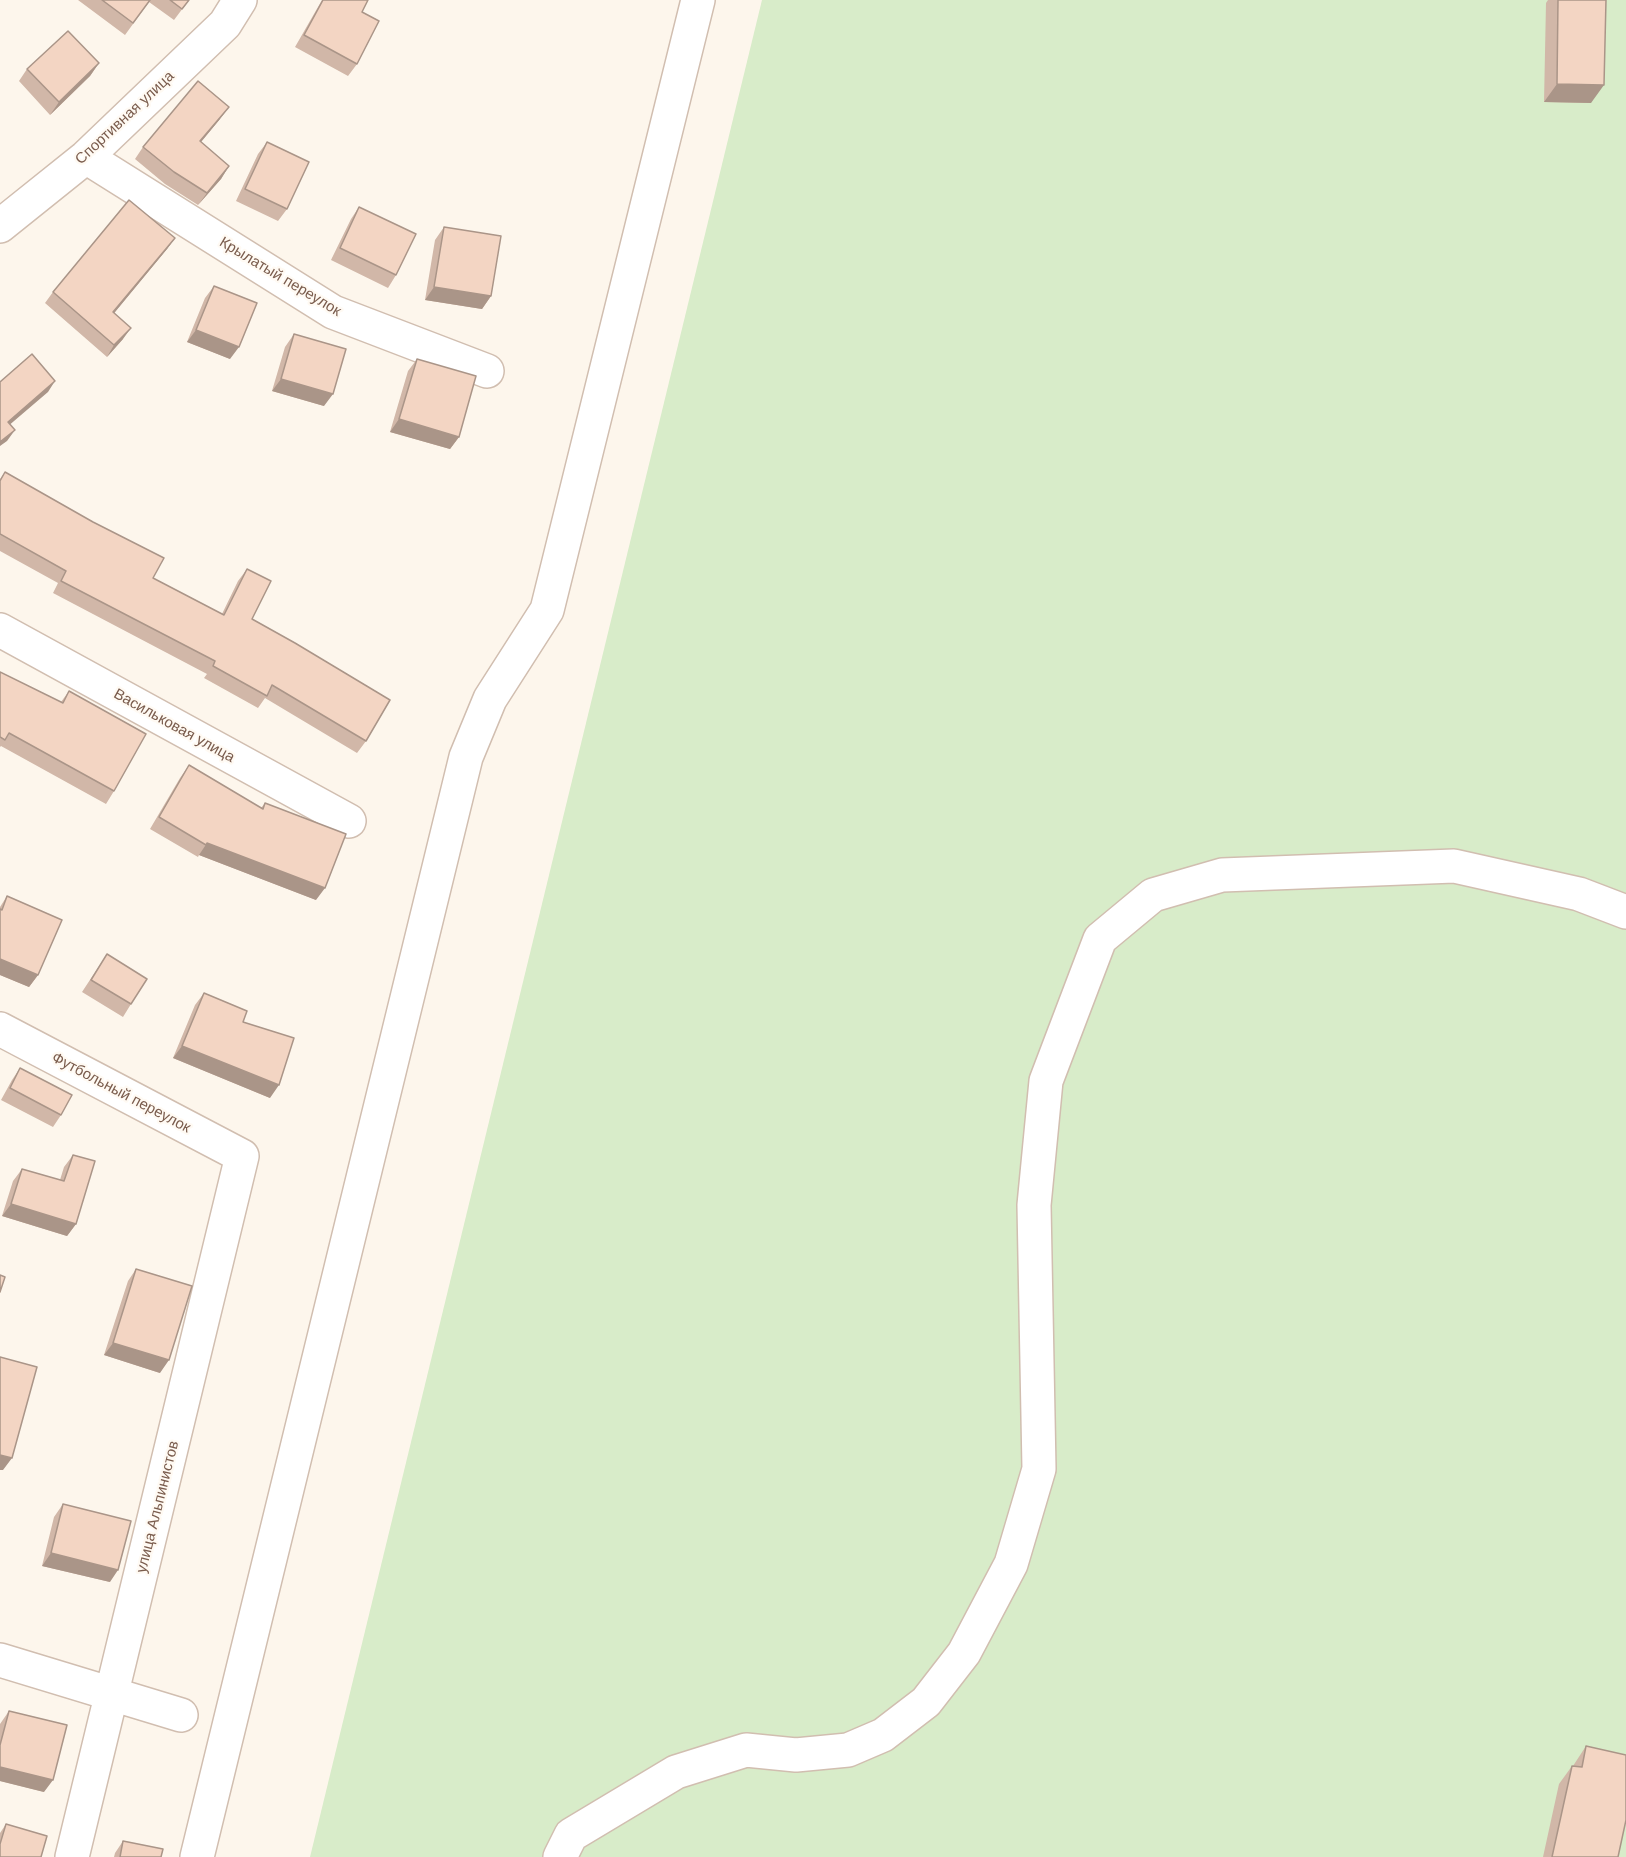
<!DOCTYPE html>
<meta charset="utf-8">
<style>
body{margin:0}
canvas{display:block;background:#fdf6ec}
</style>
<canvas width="1626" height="1857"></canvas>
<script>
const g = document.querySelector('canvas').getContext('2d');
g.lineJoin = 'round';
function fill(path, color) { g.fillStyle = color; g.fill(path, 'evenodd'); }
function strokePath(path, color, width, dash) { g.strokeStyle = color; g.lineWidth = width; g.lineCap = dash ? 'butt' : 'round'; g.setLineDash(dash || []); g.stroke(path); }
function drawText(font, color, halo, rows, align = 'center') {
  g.font = font + ' Helvetica,sans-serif'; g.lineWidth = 4.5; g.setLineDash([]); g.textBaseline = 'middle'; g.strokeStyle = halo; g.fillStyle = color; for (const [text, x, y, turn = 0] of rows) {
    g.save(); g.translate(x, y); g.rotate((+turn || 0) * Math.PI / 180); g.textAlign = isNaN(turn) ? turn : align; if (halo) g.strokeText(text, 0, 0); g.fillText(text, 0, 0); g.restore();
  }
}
fill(new Path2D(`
 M762,0H1626V1857H310Z`), '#d8ecc9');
const minor = new Path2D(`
 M86,157L333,312L487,371
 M0,226L86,157L225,24L240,0
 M0,630L349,821
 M0,1029L242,1156L72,1857
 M0,1660L181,1715
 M197,1857L466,757L490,699L547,610L698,0
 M560,1857L571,1835L676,1772L746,1750L796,1755L848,1750L883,1735L926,1702L964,1653L1011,1564L1039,1469L1034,1205L1046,1081L1100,939L1153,895L1222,875L1454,866L1579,894L1626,912`);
strokePath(minor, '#d1beb0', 36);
strokePath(minor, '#fff', 33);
fill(new Path2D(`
 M78,0H189L174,20L149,2L125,35Z
 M322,0H368L362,12L357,64L348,76L295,47Z
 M1548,0H1606L1591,103L1544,102L1546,3Z
 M99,63L90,76L50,115L19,81L27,69Z
 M220,119L201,142L229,166L221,179L198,205L165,184L135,159L143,147Z
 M267,142L287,209L278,221L236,201L258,154Z
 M359,207L396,275L388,288L331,260L351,219Z
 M444,227L491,296L482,309L425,300L435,240Z
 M175,238L167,249L114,313L123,339L107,357L45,303L53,292Z
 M214,286L230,359L187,342L205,298Z
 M294,334L324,406L272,391L285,347Z
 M417,359L459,437L450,449L390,432L408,371Z
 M5,472L153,578L222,614L238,581L247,569L252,619L366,741L357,753L265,698L258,708L204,678L207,674L53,593L58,583L0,551V479Z
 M0,672L61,702L69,691L114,791L106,804L1,746L0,747Z
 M189,765L261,808L265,803L316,900L199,855L198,857L150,829L180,778Z
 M7,896L38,975L29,987L0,975V907Z
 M107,954L131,1004L123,1017L82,992Z
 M204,993L243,1022L270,1098L173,1058L195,1005Z
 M20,1068L61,1115L53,1127L1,1100L12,1080Z
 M73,1155L76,1224L67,1236L2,1216L13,1181L22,1169L60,1180L64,1167Z
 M136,1269L160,1373L104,1355L128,1281Z
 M63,1504L110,1582L42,1566L54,1517Z
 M9,1711L44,1792L0,1781V1724Z
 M1586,1746L1618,1857H1543L1559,1784L1572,1766H1573Z
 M6,1824L0,1857V1833Z
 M123,1841L161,1857H114L115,1853Z`), '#d1b7a8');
fill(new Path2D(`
 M99,63L90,76L50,115L59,102Z
 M1557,84L1604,85L1591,103L1544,102Z
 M229,107L220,119L191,154L200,141Z
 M229,166L221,179L198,205L207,193Z
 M175,238L167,249L106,323L113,312Z
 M434,287L491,296L482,309L425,300Z
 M131,328L123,339L107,357L114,345Z
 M196,330L239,347L230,359L187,342Z
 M281,379L333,394L324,406L272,391Z
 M55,381L48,392L0,433L8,422Z
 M399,419L459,437L450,449L390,432Z
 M15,430L7,441L0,446V442Z
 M207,843L325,888L316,900L199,855Z
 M0,959L38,975L29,987L0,975Z
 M182,1046L279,1085L270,1098L173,1058Z
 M11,1204L76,1224L67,1236L2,1216Z
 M113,1343L169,1360L160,1373L104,1355Z
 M0,1455L12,1458L3,1470H0Z
 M51,1553L118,1570L110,1582L42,1566Z
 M0,1767L53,1780L44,1792L0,1781Z`), '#aa9588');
const building = new Path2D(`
 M102,0H150L133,23Z
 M170,0H189L182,9Z
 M323,0H368L362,12L379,21L357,64L304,35Z
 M1558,0H1606L1604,85L1557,84Z
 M68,31L99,63L59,102L27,69Z
 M198,81L229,107L200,141L229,166L207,193L174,172L143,147Z
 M267,142L309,162L287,209L245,189Z
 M129,200L175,238L113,312L131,328L114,345L53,292Z
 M359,207L416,234L396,275L340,248Z
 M444,227L501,236L491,296L434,287Z
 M214,286L257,303L239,347L196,330Z
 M294,334L346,349L333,394L281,379Z
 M32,354L55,381L8,422L15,430L0,442V382Z
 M417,359L476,376L459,437L399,419Z
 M5,472L93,522L164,558L153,578L224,615L247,569L271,581L252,619L295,643L390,700L366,741L272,685L267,696L213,666L215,661L61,581L66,571L0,534V481Z
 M0,672L63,703L69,691L146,734L114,791L9,733L5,740L0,737Z
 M189,765L263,809L265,803L346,834L325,888L207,843L206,845L159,817Z
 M7,896L62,920L38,975L0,959V909L2,910Z
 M107,954L147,979L131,1004L91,980Z
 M204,993L247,1011L243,1022L294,1038L279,1085L182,1046Z
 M20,1068L72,1095L61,1115L10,1088Z
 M73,1155L95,1161L76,1224L11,1204L22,1169L64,1181Z
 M136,1269L192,1286L169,1360L113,1343Z
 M0,1275L5,1277L0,1292Z
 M0,1357L37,1367L12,1458L0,1455Z
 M63,1504L131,1521L118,1570L51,1553Z
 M9,1711L67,1725L53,1780L0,1767V1745Z
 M1586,1746L1626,1755V1820L1618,1857H1552L1572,1766L1582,1767Z
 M6,1824L47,1836L41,1857H0V1844Z
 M123,1841L163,1849L161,1857H120Z`);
fill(building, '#f3d5c3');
strokePath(building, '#aa9588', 1.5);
drawText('15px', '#7a5c4d', '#fffaf3', [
 ["Спортивная улица",125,118,-43],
 ["Крылатый переулок",280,277,31],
 ["Васильковая улица",174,726,29],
 ["Футбольный переулок",121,1093,28],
 ["улица Альпинистов",158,1507,-76]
]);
</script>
